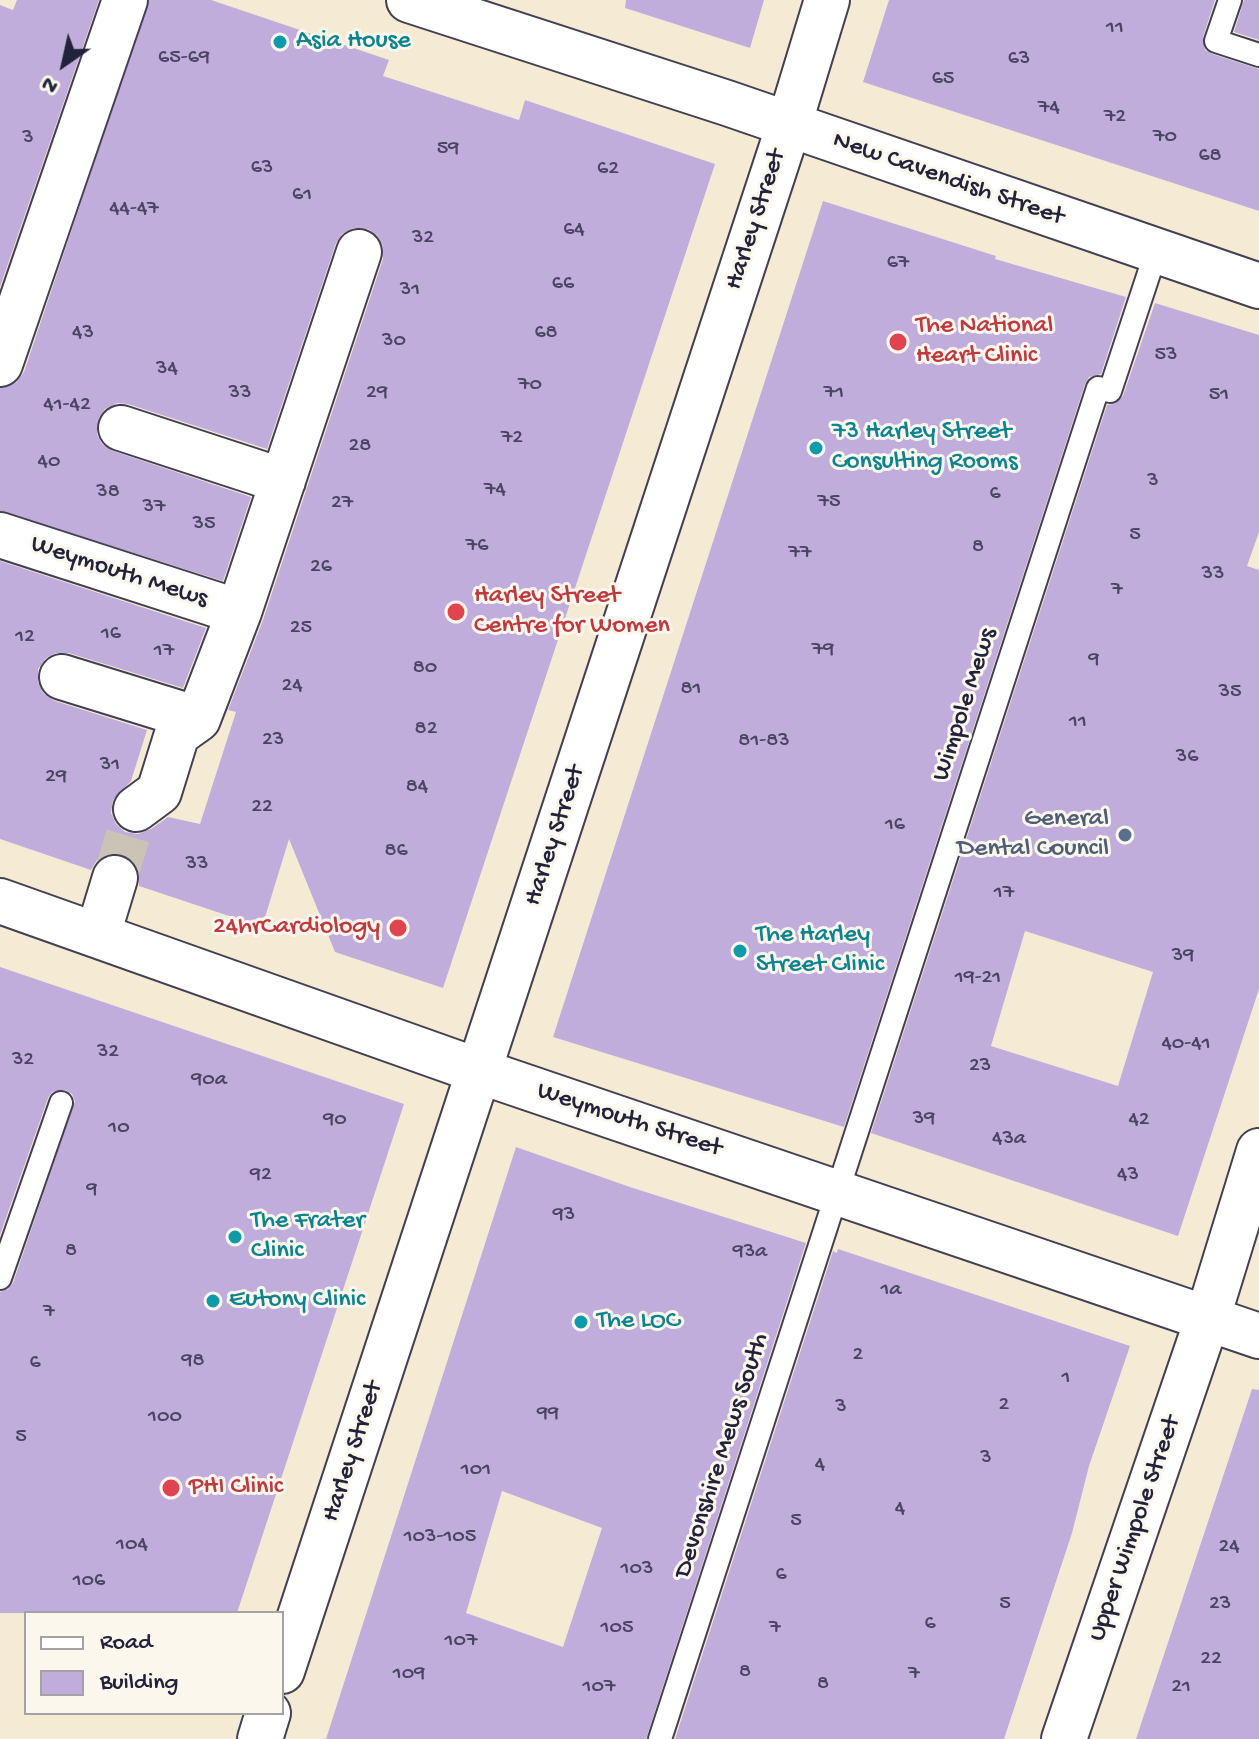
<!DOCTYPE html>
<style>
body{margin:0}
#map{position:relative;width:1259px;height:1739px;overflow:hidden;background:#f5ebd5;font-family:"Gochi Hand",sans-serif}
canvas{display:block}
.legend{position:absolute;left:24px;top:1611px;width:260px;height:104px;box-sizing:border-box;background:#fbf7ec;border:2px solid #a4a2a5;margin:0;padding:10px 14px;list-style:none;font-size:24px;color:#22223b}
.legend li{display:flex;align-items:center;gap:16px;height:40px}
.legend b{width:40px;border:2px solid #a4a2a5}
.north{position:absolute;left:24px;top:24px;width:80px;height:80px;-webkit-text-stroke:6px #fbf7ec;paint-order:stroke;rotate:214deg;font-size:22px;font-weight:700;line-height:32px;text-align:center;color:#22223b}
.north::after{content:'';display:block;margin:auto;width:28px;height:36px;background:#22223b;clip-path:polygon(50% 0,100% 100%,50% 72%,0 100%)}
</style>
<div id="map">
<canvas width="1259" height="1739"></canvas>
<ul class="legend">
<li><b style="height:10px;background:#fff"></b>Road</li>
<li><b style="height:22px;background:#c1addb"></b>Building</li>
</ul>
<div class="north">N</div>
</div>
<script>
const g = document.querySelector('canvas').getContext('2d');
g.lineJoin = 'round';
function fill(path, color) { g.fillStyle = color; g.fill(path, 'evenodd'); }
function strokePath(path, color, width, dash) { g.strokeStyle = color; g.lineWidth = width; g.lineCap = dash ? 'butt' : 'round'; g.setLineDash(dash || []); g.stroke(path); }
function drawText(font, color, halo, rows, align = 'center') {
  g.font = font + ' "Gochi Hand",sans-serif'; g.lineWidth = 6; g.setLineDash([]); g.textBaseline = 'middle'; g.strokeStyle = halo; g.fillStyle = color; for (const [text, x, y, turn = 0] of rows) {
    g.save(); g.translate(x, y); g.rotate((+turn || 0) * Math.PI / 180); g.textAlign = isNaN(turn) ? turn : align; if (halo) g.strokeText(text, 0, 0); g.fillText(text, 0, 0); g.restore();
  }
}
fill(new Path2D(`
 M17,0H99L0,287V5L13,10Z
 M149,0H211L389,60L383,76L519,120L525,100L715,164L443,988L335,952L289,839L262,927L139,886V872L133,860L123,854H109L97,860L91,870L0,839V561L206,628L183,688L69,653H56L46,658L38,669V682L43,693L55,701L147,730L131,781L113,800L111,813L116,824L125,832L138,834L151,829L168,817L200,824L236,712L228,710L263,620L383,259V246L377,235L368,229L353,228L342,234L336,243L267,449L128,404L117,403L105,409L98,420L97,434L102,444L113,451L251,497L223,581L0,511V388L16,383L24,372Z
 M626,0H764L750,48L625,8Z
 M889,0H1215L1203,37L1205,50L1212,54L1259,69V211L863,82Z
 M1244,0H1259V40L1234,32Z
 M823,201L996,256L995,259L1126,297L1101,374L1089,377L1085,384L844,1127L553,1037Z
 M1155,303L1259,335V532L1247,566L1259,570V989L1178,1236L871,1133L1107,405L1114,404L1123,396ZM1025,931L1153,972L1118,1086L991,1046Z
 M0,967L404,1104L237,1613H0V1292L8,1289L13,1283L75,1101L72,1094L65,1090L52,1092L48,1098L0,1235Z
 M516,1147L630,1187L806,1243L646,1739H326ZM502,1491L602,1528L563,1647L466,1613Z
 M838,1249L1130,1346L1089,1466L1072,1533L1004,1739H675L833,1251L837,1253Z
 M1252,1389L1259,1390V1739H1136Z`), '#c1addb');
strokePath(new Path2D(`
 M115,878L136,809`), '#cbc3b6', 44, [44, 22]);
const lane = new Path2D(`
 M1230,0L1216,41L1259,55
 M0,1278L61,1103
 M660,1739L1098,388L1110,391L1156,252`);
const street = new Path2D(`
 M0,364L125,0
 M121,428L283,481
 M0,535L239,612
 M62,677L198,719
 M136,809L159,792L177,734L198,719L239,612L359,252
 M98,934L115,878`);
const secondary = new Path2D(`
 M409,0L727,103L1259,286
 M0,901L479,1071L1259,1336
 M282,1671L789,125L827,0
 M260,1739L268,1713
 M1064,1739L1207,1320L1259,1151`);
strokePath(lane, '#424052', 26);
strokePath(street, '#424052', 48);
strokePath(secondary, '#424052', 48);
strokePath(lane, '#fff', 22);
strokePath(street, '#fff', 44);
strokePath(secondary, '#fff', 44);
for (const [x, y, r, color] of [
 [280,42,8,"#0f9aa8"],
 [898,342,10,"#e0444e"],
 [816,448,8,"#0f9aa8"],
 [456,612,10,"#e0444e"],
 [1125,835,8,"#5c6f8a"],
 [398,928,10,"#e0444e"],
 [740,951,8,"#0f9aa8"],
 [235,1237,8,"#0f9aa8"],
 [213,1301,8,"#0f9aa8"],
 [581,1322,8,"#0f9aa8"],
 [171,1488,10,"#e0444e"]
]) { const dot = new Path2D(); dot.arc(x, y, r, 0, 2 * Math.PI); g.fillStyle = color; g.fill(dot); strokePath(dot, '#fbf7ec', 3); }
drawText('22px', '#4a4563', null, [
 ["11",1115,29],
 ["65-69",184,59],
 ["63",1019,60],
 ["65",943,80],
 ["74",1049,109],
 ["72",1115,118],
 ["70",1165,138],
 ["3",28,139],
 ["59",448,150],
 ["68",1210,157],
 ["63",262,169],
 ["62",608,170],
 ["61",302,196],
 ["44-47",134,210],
 ["64",574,231],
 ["32",423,239],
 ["67",898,264],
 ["66",563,285],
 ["31",410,291],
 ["43",83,334],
 ["68",546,334],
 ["30",394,342],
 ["53",1166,356],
 ["34",167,370],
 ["70",530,386],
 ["33",240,394],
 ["29",377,394],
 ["71",834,394],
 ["51",1219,396],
 ["41-42",67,406],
 ["72",512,439],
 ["28",360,447],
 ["40",49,463],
 ["3",1153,482],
 ["74",495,491],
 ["38",108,493],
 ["6",995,495],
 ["75",829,503],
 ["27",342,504],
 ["37",154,508],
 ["35",204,525],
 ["5",1135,536],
 ["76",477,547],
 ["8",978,548],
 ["77",800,554],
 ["26",321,568],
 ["33",1213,575],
 ["7",1117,591],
 ["25",301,629],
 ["16",111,635],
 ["12",25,638],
 ["79",823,651],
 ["17",164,652],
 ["9",1094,661],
 ["80",425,669],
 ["24",292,687],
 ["81",691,690],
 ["35",1230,693],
 ["11",1078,723],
 ["82",426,730],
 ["23",273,741],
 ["81-83",764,742],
 ["36",1187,758],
 ["31",110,766],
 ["29",56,778],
 ["84",417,788],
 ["22",262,808],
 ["16",895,826],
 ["86",396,852],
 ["33",197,865],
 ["17",1004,894],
 ["39",1183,957],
 ["19-21",978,979],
 ["40-41",1186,1045],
 ["32",108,1053],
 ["32",23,1061],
 ["23",980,1067],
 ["90a",209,1081],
 ["39",924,1120],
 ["90",335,1121],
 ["42",1139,1121],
 ["10",119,1129],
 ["43a",1009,1140],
 ["92",261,1176],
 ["43",1128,1176],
 ["9",92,1191],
 ["93",564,1216],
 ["8",71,1252],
 ["93a",750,1253],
 ["1a",891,1291],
 ["7",49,1313],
 ["2",858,1356],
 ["98",193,1362],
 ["6",35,1364],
 ["1",1066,1379],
 ["2",1004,1406],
 ["3",841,1408],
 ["99",548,1415],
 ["100",165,1418],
 ["5",21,1438],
 ["3",986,1459],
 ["4",820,1466],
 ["101",476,1471],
 ["4",900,1510],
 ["5",796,1522],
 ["103-105",440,1538],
 ["104",132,1546],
 ["24",1229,1548],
 ["103",637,1570],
 ["6",781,1576],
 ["106",89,1582],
 ["5",1005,1605],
 ["23",1220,1605],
 ["6",930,1625],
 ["105",617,1629],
 ["7",775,1629],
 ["107",461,1642],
 ["22",1211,1660],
 ["8",745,1673],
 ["109",409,1675],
 ["7",914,1675],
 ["8",823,1685],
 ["107",599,1688],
 ["21",1181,1688]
]);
drawText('26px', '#0d838f', '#fbf7ec', [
 ["Asia House",296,42],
 ["73 Harley Street",832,433],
 ["Consulting Rooms",832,463],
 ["The Harley",756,936],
 ["Street Clinic",756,966],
 ["The Frater",251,1222],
 ["Clinic",251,1252],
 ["Eutony Clinic",229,1301],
 ["The LOC",597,1322]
], 'left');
drawText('26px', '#22223b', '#fbf7ec', [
 ["New Cavendish Street",948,180,19],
 ["Harley Street",757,220,-72],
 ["Weymouth Mews",119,573,18],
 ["Wimpole Mews",966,705,-72],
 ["Harley Street",556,836,-72],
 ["Weymouth Street",629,1121,18],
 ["Harley Street",354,1452,-72],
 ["Devonshire Mews South",723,1456,-72],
 ["Upper Wimpole Street",1136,1529,-71]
]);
drawText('26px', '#be3a42', '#fbf7ec', [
 ["The National",916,327],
 ["Heart Clinic",916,357],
 ["Harley Street",474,597],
 ["Centre for Women",474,627],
 ["24hrCardiology",380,928,"right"],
 ["PHI Clinic",189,1488]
], 'left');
drawText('26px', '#4e5e75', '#fbf7ec', [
 ["General",1109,820],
 ["Dental Council",1109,850]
], 'right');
</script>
